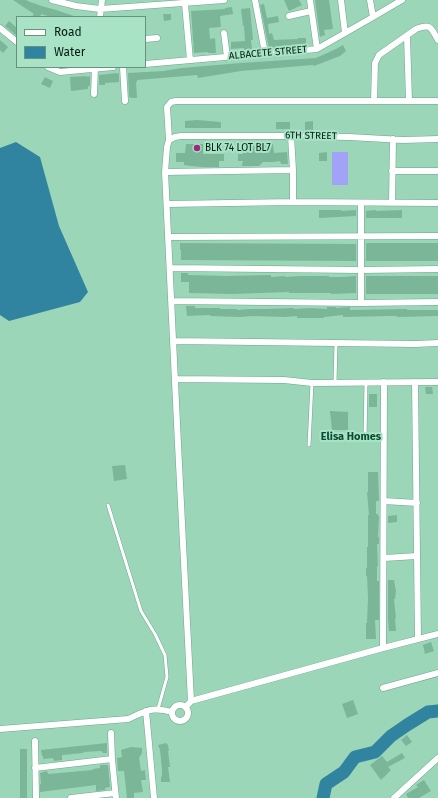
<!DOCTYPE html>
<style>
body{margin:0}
#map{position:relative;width:438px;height:798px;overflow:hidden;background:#9bd6b9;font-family:"Fira Sans",sans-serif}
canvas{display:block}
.legend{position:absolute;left:16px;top:16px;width:130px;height:52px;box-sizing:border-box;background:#a8e3c6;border:1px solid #66937e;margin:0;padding:5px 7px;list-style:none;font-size:12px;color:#041c12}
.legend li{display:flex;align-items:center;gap:8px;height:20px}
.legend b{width:20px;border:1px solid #66937e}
</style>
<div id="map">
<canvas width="438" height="798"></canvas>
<ul class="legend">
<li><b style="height:5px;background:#fff"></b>Road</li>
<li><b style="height:11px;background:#31849f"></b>Water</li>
</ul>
</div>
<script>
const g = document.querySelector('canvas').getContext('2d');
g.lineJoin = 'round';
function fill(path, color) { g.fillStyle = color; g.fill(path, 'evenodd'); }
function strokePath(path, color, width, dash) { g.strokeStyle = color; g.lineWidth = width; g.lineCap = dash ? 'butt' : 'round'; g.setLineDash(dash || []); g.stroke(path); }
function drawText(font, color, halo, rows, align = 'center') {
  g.font = font + ' "Fira Sans",sans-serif'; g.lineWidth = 4; g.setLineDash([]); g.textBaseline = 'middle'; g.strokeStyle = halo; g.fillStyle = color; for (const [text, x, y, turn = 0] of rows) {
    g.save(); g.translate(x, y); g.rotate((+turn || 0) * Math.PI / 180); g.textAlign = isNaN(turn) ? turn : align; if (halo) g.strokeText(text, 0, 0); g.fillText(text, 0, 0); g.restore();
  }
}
fill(new Path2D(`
 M332,152H348V185H332Z`), '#a1a2f8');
fill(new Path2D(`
 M16,142L40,157L59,226L88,292L80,302L9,321L0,315V148Z`), '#31849f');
strokePath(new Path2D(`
 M323,798L326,784L344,772L355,757L375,752L391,736L407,725L428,712L438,711`), '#31849f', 13);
fill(new Path2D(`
 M13,0H26L30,2L39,5H38L56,10L74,16V17H51L41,14L40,17H31L34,14Z
 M284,0H299L302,5L289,11Z
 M315,0H329L333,29L324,30L325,35L320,37Z
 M264,4L267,18L278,16L279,22L268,24L269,34L272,33L274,40L298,39V38H306V45H299L269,48L260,5Z
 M232,7L233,14L220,16L221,27L209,28L210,39L215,38L216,53H208V52L194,53L191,11L225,9V8Z
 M250,8L253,40H251L252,49L244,50V48L231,49V42L245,41L244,26H243L241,9Z
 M163,14H171V20L164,21Z
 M9,21L17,28V36L5,26Z
 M0,40L8,47L3,53L0,50Z
 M343,45L346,51L340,56L314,66L313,65L241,71L198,78L197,75L137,80V82H136L137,98H132L129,97L128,73L164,71L181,68L241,63L316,58L336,49Z
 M117,73V74L119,73V82L105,83V85H99V75Z
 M87,76V77L90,76V86H88V89L71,91L70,77Z
 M45,77L53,81L50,88L41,84Z
 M197,120L221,122V128H185V121Z
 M313,121V130H305V122Z
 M276,122H290V129H276Z
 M186,144H203V154H224V161H219V167H202L191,166L184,165V162H176V153H185Z
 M273,144L274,153L287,152L288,164H281L280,161L274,162H263L259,166H242L243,161H238V154H243V146Z
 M327,152V161H319V153Z
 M319,210H341V211L356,210V216L319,218Z
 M376,210V211L402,210V218H366V211Z
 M180,243L356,244V261L181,260V250H180Z
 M367,243H438V261H366V244Z
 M181,273H188V275L225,276L271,275V277L285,276V277L300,276H329V277H342L356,276V293L331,294V293H289V292L232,294L189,293V282H181Z
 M366,276H438V294H366Z
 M186,306H195V308H220V309H237V310L249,309H266L294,308V309L310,308L327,309V307H336V308L350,307V310L407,309V310H438V316L397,317V316H390L343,317V315L324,317V318H297V316L284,317L251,316L240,317L210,316V315L187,316Z
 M425,387H432L433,394H426Z
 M369,394H377V407H369Z
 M330,411L348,412V430H332Z
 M125,465L127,479L114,481L112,466Z
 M368,472H378L379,501H376V514H378V516H379L378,537H379V544H377L378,566H377V581H379V620H375L376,639H366V623H367L368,598L367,576H366V568H367V547H368V515H369L367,492H368Z
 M397,515V522L388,523V516Z
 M388,580H394L396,591L395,599H394L396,618H395L396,631H389L388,619Z
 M431,642L434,651L425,654L423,645Z
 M353,700L358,714L347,718L342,704Z
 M407,735L412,742L406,746L401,740Z
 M107,743V753H103L101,751L84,752L83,753L62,755V760L54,761L53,758L43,759V756H42L41,750Z
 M166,743L168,745L169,751H168L170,767H168L170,782H161V777L162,776V769L160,750L158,745Z
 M131,747L142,748V753L139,758L141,771L145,770L146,780H141L143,792L134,793V798H127L124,771H118L117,758L122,757L121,750Z
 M20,749H27V798H20Z
 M402,753L405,758L388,767L391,770L381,780L370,765L382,756L387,762Z
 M100,765H108L110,787L105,788V790L96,791V785L40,792V784H41L40,773L47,771L48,774L93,770V769L100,768Z
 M424,780L431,791L419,798H408L406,794L418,787L416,785Z`), '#7cb699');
const lane = new Path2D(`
 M335,382L336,343
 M365,440L366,382
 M309,445L312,383
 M108,505L141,611L155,634L165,655L167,677L158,709`);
const street = new Path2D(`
 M52,0L76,6L100,9L224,0
 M255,0L265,53
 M310,0L317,49
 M341,0L345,33
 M370,0L373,17
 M185,4L190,60
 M289,16L311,11
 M100,17L102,0
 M0,28L17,42
 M224,33L227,57
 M407,36L409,101
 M145,39L157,38
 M145,64L317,49L373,17L402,0
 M48,67L55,70L60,72L113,67
 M123,67L125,101
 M94,94L95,67
 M374,101L375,63L379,55L416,29C431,23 431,28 438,40
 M291,136L293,170V202
 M169,140L167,107L171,102L176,101H438
 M392,171H438
 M165,172L293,170
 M392,203L393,139
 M167,204L293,202L438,203
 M169,237L438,236
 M170,268L361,270L438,269
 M172,301L361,303L438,302
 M361,303V203
 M174,341L415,344L438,343
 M175,379L284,380L312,383L438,382
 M415,382L418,639
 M384,501L417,503
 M384,558L417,556
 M383,648L384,382
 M383,688L438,673
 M191,701C181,525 174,348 165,172L167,147L169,140L175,137L181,136H296L349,137L403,140L438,139
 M172 713a8 8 0 1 1 16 0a8 8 0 1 1-16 0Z
 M186,707L191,701L383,648L438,634
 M146,711L154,798
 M0,729L128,719C146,711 152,706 172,712
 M111,733L112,759L116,798
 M35,741L36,798
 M35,768L112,759
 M71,798L115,793
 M394,798L438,758`);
strokePath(lane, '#6ca68a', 4);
strokePath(street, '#6ca68a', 7);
strokePath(lane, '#fff', 3);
strokePath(street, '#fff', 6);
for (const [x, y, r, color] of [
 [197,148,4,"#a1277d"]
]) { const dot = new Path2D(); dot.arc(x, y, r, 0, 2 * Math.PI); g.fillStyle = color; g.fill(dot); strokePath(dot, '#a8e3c6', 1.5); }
drawText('10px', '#041c12', '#a8e3c6', [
 ["ALBACETE STREET",268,53,-5],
 ["6TH STREET",311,136,1]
]);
drawText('10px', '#041c12', '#a8e3c6', [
 ["BLK 74 LOT BL7",205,148]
], 'left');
drawText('bold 11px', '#0b4a33', '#a8e3c6', [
 ["Elisa Homes",351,437]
]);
</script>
